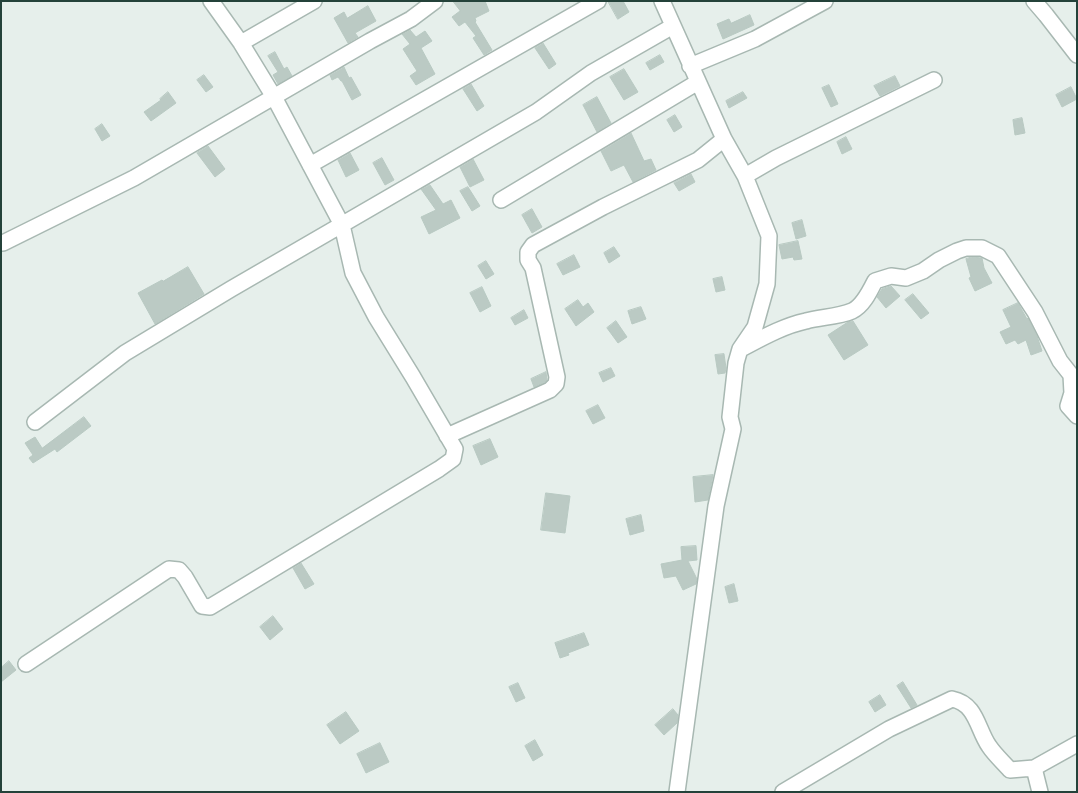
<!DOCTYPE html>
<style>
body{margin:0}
#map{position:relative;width:1078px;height:793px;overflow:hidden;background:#e6efeb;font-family:Signika,sans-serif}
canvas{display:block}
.frame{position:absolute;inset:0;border:2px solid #24423a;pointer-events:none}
</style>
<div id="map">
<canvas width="1078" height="793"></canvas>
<div class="frame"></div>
</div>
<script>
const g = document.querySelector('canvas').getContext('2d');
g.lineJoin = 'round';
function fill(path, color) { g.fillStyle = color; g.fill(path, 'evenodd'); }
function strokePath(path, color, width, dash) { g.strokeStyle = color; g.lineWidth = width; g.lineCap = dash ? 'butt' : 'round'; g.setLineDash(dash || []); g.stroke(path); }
const building = new Path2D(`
 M453,1H485L489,11L475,18L476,21L475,22L492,50L484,55L473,38L476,36L465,22L459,26L452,17L460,11Z
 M608,1H623L629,12L618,19Z
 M368,6L376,21L355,33L358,37L348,43L334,18L344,12L347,18Z
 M750,15L754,25L723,39L717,24L729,19L731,23Z
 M410,30L416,37L425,31L432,41L421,48L435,74L416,85L410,76L417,71L403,49L410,44L402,34Z
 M543,43L556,64L549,69L535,48Z
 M275,52L284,69L287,67L292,76L278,84L273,75L278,72L268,56Z
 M660,55L664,62L650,70L646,63Z
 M344,67L349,78L351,77L361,95L352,100L342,81H341L338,77L332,80L330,75Z
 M624,69L638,92L624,100L610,77Z
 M204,75L213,87L206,92L197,80Z
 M895,76L900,86L880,96L874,86Z
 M471,84L484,106L477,111L463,89Z
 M829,85L838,104L831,107L822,88Z
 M1071,87L1077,99L1062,107L1056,95Z
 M168,92L176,103L151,121L144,112L161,100L160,99Z
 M743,92L747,98L729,108L726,101Z
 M597,97L611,123L597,132L583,105Z
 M675,115L682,127L674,132L667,120Z
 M1022,118L1025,133L1015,135L1013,120Z
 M102,124L110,136L102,141L95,129Z
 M631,133L644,161L651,159L656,170L633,182L624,165L611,171L601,151Z
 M846,137L852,149L842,154L837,142Z
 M208,146L225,169L215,177L197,153Z
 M350,153L359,170L346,177L338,160Z
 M382,158L394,180L385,185L373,163Z
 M473,159L484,180L470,187L460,167Z
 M691,174L695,182L679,191L674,183Z
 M430,185L443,204L451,200L460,218L429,234L421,217L436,210L421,189Z
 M468,187L480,206L472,211L460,191Z
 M532,209L542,227L532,233L522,215Z
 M802,220L806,236L796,239L792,223Z
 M798,241L802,259L794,260L793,257L782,259L779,245Z
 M614,247L620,256L609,263L604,253Z
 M574,255L580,267L563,275L557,264Z
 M972,257L982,258L984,268L992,283L975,291L969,278L971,277L966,259Z
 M486,261L494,274L486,279L478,266Z
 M188,267L204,294L155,324L138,293L162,280L163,281Z
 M722,277L725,290L716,292L713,279Z
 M891,286L900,296L886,308L877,297L882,289Z
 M482,287L491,306L480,312L470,293Z
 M913,294L929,313L921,319L905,300Z
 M578,300L583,307L588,303L594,312L576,326L565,309Z
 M1018,303L1027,319L1028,318L1037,336L1042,351L1031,355L1026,340L1018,344L1015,340L1006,344L1000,332L1011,327L1003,310Z
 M641,307L646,319L632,324L628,311Z
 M524,310L528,318L515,325L511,318Z
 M616,321L627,337L618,343L607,328Z
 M853,321L868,345L844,360L828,335L848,322Z
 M724,354L726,368L725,373L718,374L715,355Z
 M611,368L615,376L603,382L599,373Z
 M546,372L547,380L545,382L534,387L531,379Z
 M598,405L605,418L593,424L586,411Z
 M84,417L91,426L57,452L55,449L33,463L29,458L33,455L25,443L35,437L42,448Z
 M490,439L498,457L481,465L473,446Z
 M713,475L708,500L695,502L693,477Z
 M546,493L570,496L565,533L541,530Z
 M641,515L644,531L630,535L626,519Z
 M696,546L697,560L688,561L697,579L696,584L683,590L676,576L664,578L661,564L682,560L681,547Z
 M301,563L314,584L305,589L293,568Z
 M734,584L738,601L729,603L725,587Z
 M273,616L283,629L270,640L260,627Z
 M584,633L589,645L568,653L569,655L560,658L555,643Z
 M9,661L16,670L1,682V668Z
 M903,682L917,705L911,708L897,686Z
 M518,683L525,698L516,702L509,687Z
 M880,695L886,705L875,712L869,702Z
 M673,709L678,715L677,723L664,735L655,725Z
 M346,712L359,731L340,744L327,725Z
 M535,740L543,755L533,761L525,746Z
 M380,743L389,762L366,773L357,754Z`);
fill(building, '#bbcac4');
strokePath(building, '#b8c9c2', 1);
const minor = new Path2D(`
 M662,1L724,139L745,176L769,236L767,284L755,327L740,349L736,363L730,417L733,429L716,506L677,792
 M1034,1L1046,15L1077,55
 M241,43L314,1
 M690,66L755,39L825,1
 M310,165L598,1
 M745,176L776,158L934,80
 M501,200L698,82
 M1,243H3L134,178L370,41L411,19L435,1
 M741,349C762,338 783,326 806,321C820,317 838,317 852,311C863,306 870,291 875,281L891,276L906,278L923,271L939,260L957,251L966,248H982L998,256L1035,312L1060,361L1071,375L1072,393L1068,406L1077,416
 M35,422L125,353L231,289L536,112L591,73L673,26
 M447,436L550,390L556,384L557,377L533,268L528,260V252L533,245L603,207L698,160L724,139
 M26,664L169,569L179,570L185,577L202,606L210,607L439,469L453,459L455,449L413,377L376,317L353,273L342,225L274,97L241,43L211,1
 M1034,768L1040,792
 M783,792L889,729L952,699C977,704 977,729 989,746C995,755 1003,762 1010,770L1034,768L1077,744`);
strokePath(minor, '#a8b8b2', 18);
strokePath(minor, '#fff', 15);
</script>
